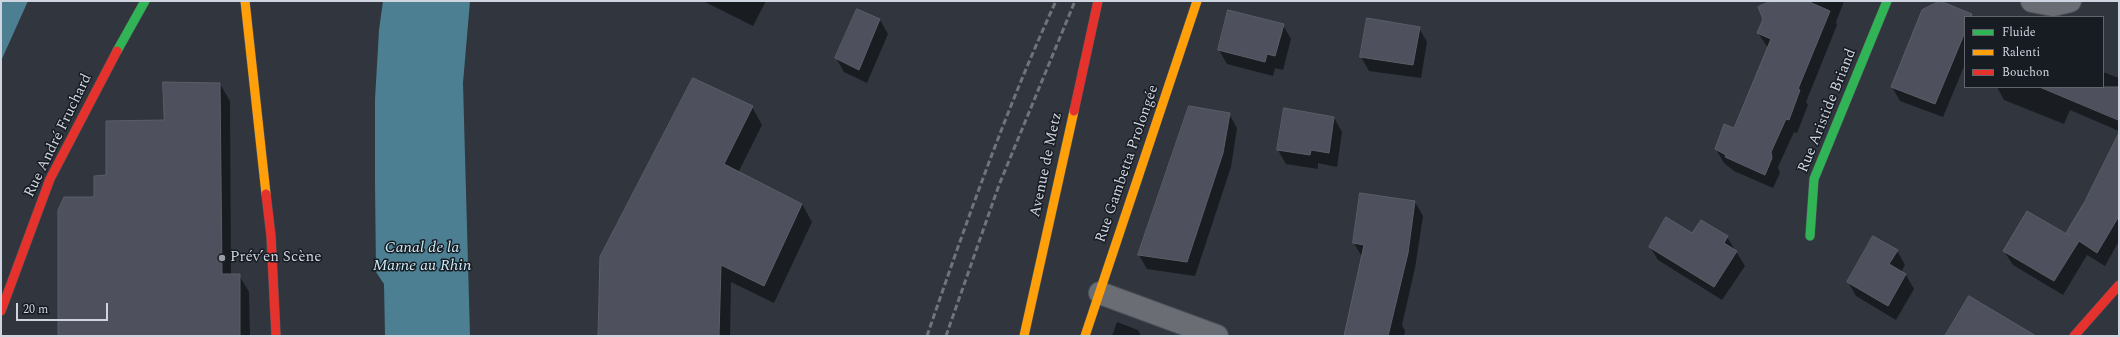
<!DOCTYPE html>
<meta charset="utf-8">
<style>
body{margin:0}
#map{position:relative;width:2120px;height:337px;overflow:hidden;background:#30353e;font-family:Spectral,serif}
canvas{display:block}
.frame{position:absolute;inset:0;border:2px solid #cfd5e0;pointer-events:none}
.legend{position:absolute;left:1964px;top:16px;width:140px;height:72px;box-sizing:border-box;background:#171b22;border:1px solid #61656e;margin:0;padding:5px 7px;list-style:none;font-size:12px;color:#cfd5e0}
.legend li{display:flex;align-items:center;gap:8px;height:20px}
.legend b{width:20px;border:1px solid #61656e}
.scale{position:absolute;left:16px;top:303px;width:92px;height:18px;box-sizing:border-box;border:2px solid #cfd5e0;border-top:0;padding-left:5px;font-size:12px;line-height:14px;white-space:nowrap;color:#cfd5e0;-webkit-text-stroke:3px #171b22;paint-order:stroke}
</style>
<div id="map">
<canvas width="2120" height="337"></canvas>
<div class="frame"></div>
<ul class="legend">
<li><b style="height:5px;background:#30b455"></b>Fluide</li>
<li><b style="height:5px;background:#ff9f0a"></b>Ralenti</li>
<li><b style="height:5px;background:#e5322d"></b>Bouchon</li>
</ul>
<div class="scale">20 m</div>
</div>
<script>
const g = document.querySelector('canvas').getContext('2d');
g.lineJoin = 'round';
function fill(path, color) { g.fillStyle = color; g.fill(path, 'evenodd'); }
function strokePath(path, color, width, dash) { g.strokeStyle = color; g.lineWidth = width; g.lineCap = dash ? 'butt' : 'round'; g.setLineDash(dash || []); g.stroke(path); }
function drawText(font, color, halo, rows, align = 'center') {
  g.font = font + ' Spectral,serif'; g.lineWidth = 3; g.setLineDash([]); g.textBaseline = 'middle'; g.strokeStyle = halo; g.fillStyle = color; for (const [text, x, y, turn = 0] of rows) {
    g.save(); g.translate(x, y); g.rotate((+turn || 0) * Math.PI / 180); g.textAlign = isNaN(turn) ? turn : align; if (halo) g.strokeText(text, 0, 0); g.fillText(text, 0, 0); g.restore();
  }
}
fill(new Path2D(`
 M1,1H28L1,61Z
 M383,1H470L463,83L470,336H385L384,284L376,272L375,183V99L379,30Z`), '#4b7f91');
fill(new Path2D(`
 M703,1H766L753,26Z
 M1771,1H1844L1836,22L1837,25L1806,102L1808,105L1797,133L1794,132L1778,167L1780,173L1773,188L1734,171L1724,163L1716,149L1734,130L1768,48L1758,33Z
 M857,10L880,20L888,34L867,83L844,72L836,58Z
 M1922,11L1971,15L1973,17H1965V64L1943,117L1900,101L1892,87Z
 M1283,25L1291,39L1283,70L1275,68L1273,76L1227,64L1219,50Z
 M1419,28L1427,42L1421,78L1369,71L1361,57Z
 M2103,72L2119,78V131L2070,110L2064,124L2004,100L1997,87H2103Z
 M220,84L230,101L231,275H239L249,292L250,336H59L95,198L107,176L165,121Z
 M752,107L762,125L738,173L802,204L812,222L774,303L731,282L730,336H599Z
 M1189,107L1229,114L1237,128L1231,167L1195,276L1147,269L1139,255Z
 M1334,118L1342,132L1337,167L1318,163V169L1286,164L1278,150Z
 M2103,167L2119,174V241L2105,266L2087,255L2063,295L2013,265L2004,251L2069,236L2067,233Z
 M1415,202L1423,216L1415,268L1402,325L1405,331L1404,336H1345L1362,257L1354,243Z
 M1693,235L1727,237L1745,266L1722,300L1658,260L1650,247Z
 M1897,251L1905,265L1901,272L1906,275L1914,289L1896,320L1856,296L1848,282Z
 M1117,322L1138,330L1141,336H1112Z`), '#0007');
const building = new Path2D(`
 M1772,1H1807L1830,11L1798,89L1800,90L1789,120L1786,119L1771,152L1772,158L1765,175L1725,157L1726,155L1715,149L1724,124L1734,128L1771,39L1757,33L1763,19L1758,7Z
 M1940,1L1972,14L1971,17H1965V32L1935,104L1891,87L1922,10Z
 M857,9L880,19L859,70L835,58Z
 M1228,10L1284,24L1275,56L1267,54L1265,62L1218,50Z
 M1367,18L1420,27L1413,65L1360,57Z
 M693,78L753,106L724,164L802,204L764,286L721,265L719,336H598L600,257Z
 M163,82L220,83L222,274H240V336H58V210L64,197H94V176L106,175V121L164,120Z
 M2040,87H2119V120Z
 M1189,106L1230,113L1223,153L1187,262L1138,255Z
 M1284,108L1334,117L1329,153L1311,150L1310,155L1277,150Z
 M2119,133V216L2097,253L2079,241L2054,281L2003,251L2027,211L2070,236L2066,233L2085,201Z
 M1360,193L1415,201L1408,253L1388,336H1344L1364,245L1353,243Z
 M1666,217L1692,233L1701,220L1728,236L1724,243L1737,251L1714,287L1649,247Z
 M1873,236L1898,250L1889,264L1906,274L1888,306L1847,282Z
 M1969,296L2036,336H1945Z`);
fill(building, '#4e505d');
strokePath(building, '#5b5e66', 1);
const street = new Path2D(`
 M2032,1L2053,5L2070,1
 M1100,293L1217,336`);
const fast = new Path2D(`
 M117,51L145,1
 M1810,236L1814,179L1887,1`);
const slow = new Path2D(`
 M245,1L266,194
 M1024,336L1074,111
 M1085,336L1197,1`);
const jam = new Path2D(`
 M1074,111L1098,1
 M266,194L271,236L276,336
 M1,311L50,179L117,51
 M2074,336L2119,285`);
strokePath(street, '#4d5259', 24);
strokePath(fast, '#4d5259', 10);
strokePath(slow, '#4d5259', 10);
strokePath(jam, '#4d5259', 10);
strokePath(street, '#6a6d74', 22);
strokePath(fast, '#30b455', 9);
strokePath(slow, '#ff9f0a', 9);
strokePath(jam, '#e5322d', 9);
strokePath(new Path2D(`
 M927,336C966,223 1006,109 1056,1
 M946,336L999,185L1075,1`), '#70737a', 3, [6, 3]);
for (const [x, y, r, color] of [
 [222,258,4,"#979da7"]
]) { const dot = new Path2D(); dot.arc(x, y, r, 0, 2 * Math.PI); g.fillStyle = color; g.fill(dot); strokePath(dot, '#171b22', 1.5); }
drawText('15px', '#cfd5e0', '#171b22', [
 ["Rue Aristide Briand",1828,111,-68],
 ["Rue André Fruchard",59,136,-64],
 ["Rue Gambetta Prolongée",1128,164,-71],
 ["Avenue de Metz",1047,165,-78]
]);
drawText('15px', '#cfd5e0', '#171b22', [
 ["Prév’en Scène",230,258]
], 'left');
drawText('italic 16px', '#caebf7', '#171b22', [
 ["Canal de la",422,249],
 ["Marne au Rhin",422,267]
]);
</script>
